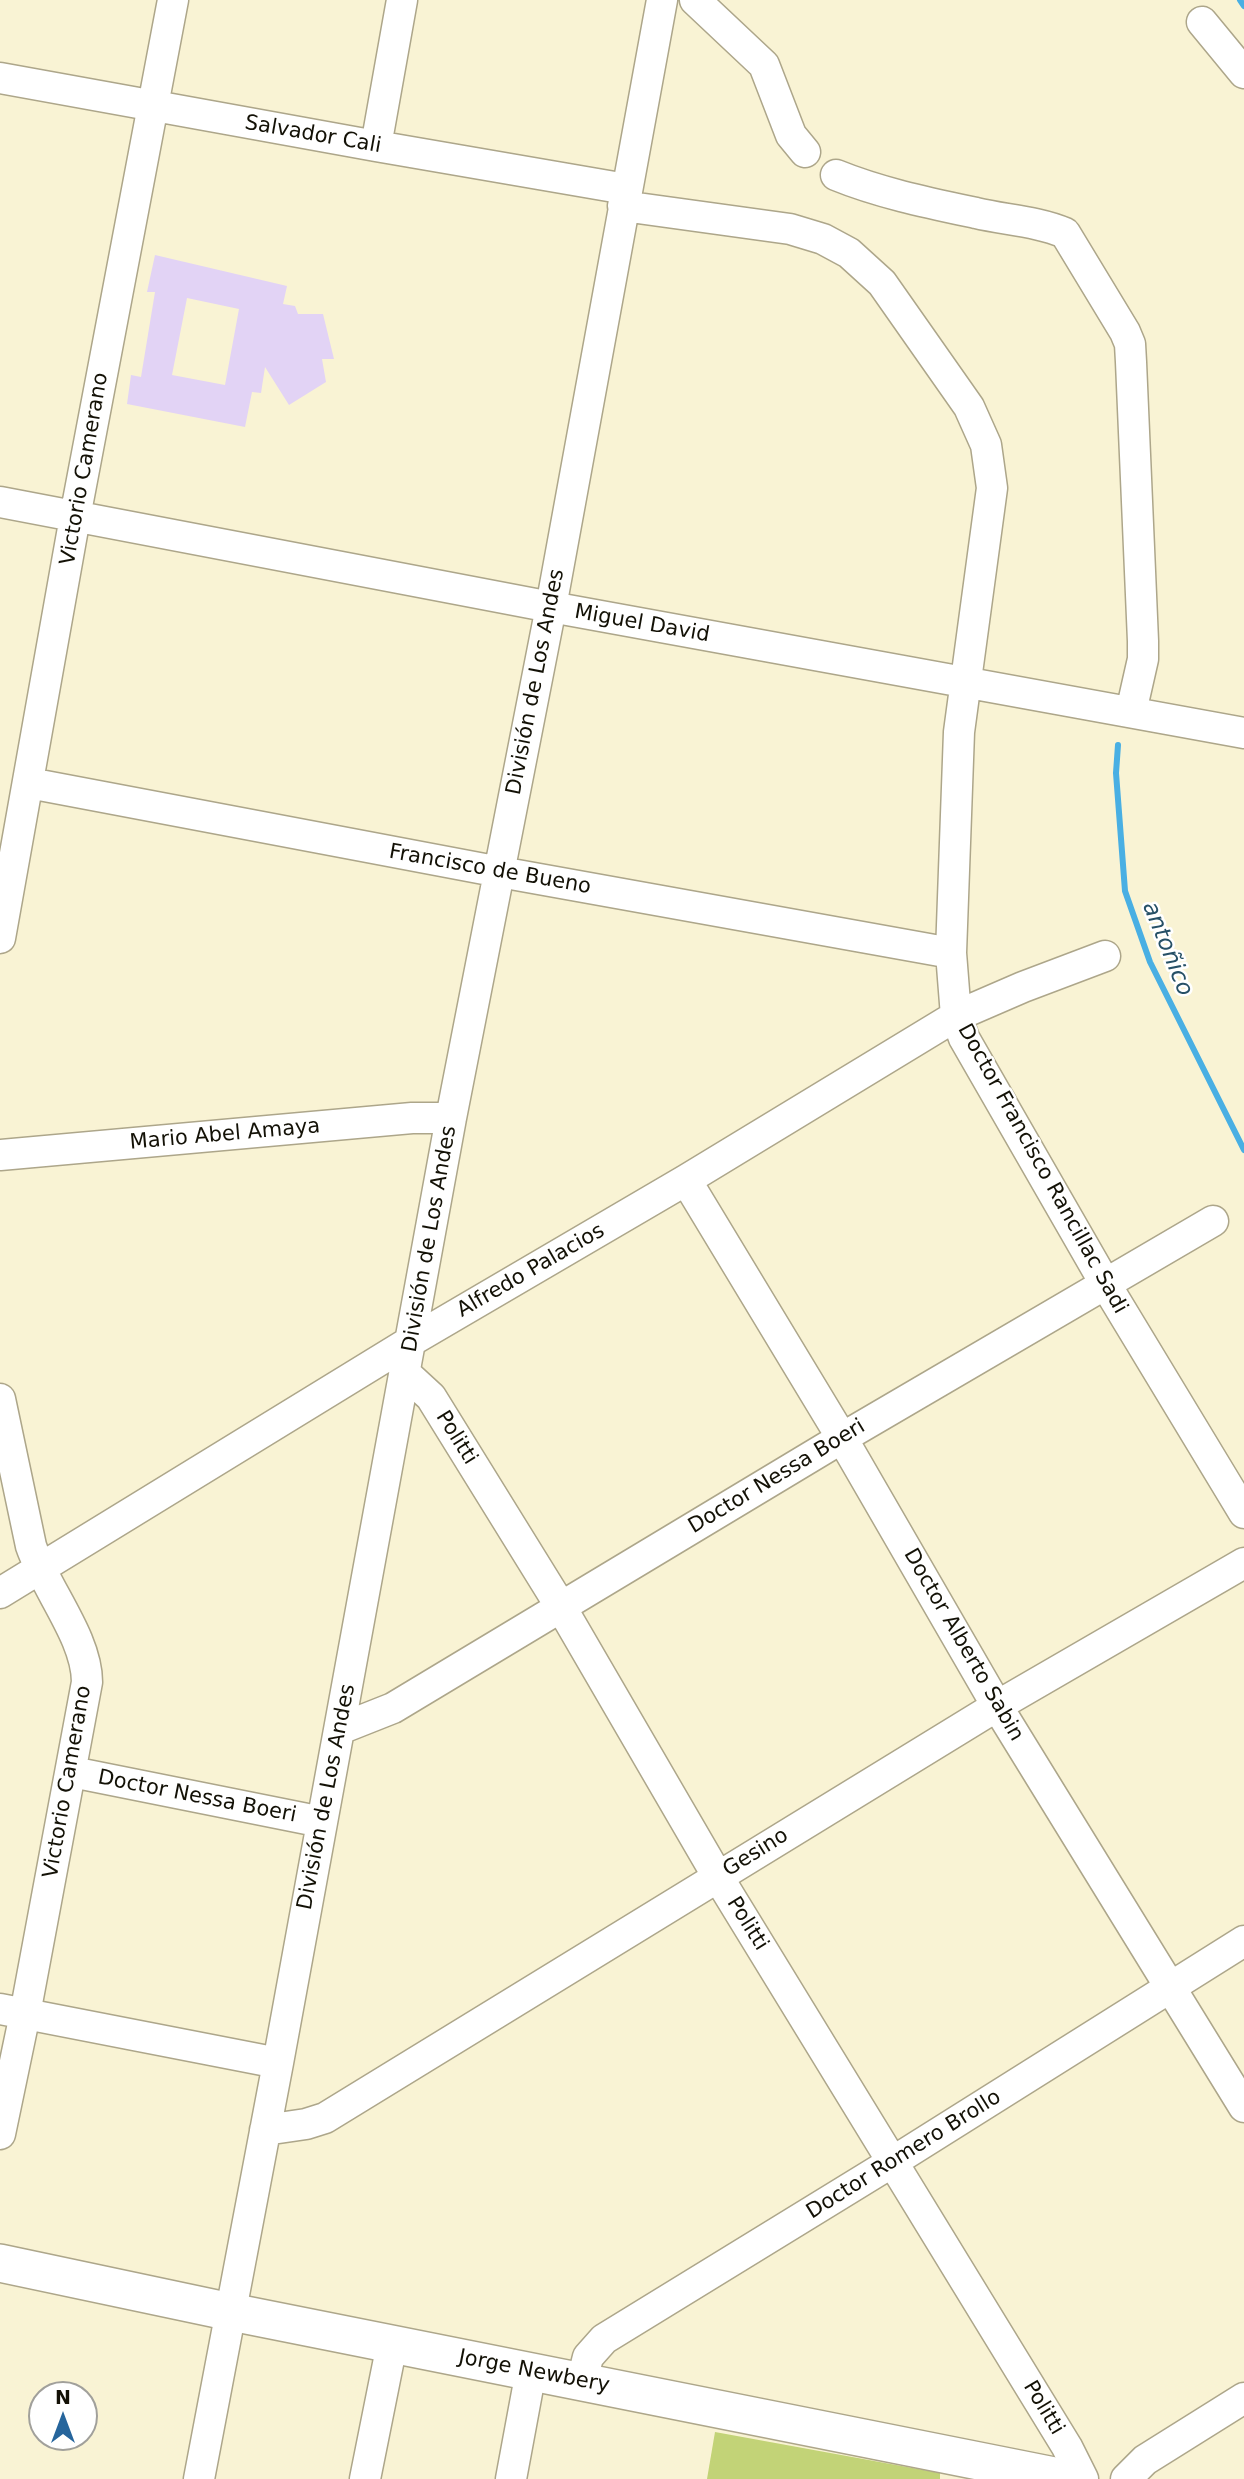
<!DOCTYPE html>
<meta charset="utf-8">
<style>
body{margin:0}
#map{position:relative;width:1244px;height:2479px;overflow:hidden;background:#f9f3d4;font-family:"DejaVu Sans",sans-serif}
canvas{display:block}
.north{position:absolute;left:28px;top:2381px;width:70px;height:70px;box-sizing:border-box;background:#fff;border:2px solid #a1a09b;border-radius:50%;rotate:0deg;font-size:19px;font-weight:700;line-height:28px;text-align:center;color:#131106}
.north::after{content:'';display:block;margin:auto;width:24px;height:32px;background:#26659c;clip-path:polygon(50% 0,100% 100%,50% 72%,0 100%)}
</style>
<div id="map">
<canvas width="1244" height="2479"></canvas>
<div class="north">N</div>
</div>
<script>
const g = document.querySelector('canvas').getContext('2d');
g.lineJoin = 'round';
function fill(path, color) { g.fillStyle = color; g.fill(path, 'evenodd'); }
function strokePath(path, color, width, dash) { g.strokeStyle = color; g.lineWidth = width; g.lineCap = dash ? 'butt' : 'round'; g.setLineDash(dash || []); g.stroke(path); }
function drawText(font, color, halo, rows, align = 'center') {
  g.font = font + ' "DejaVu Sans",sans-serif'; g.lineWidth = 5; g.setLineDash([]); g.textBaseline = 'middle'; g.strokeStyle = halo; g.fillStyle = color; for (const [text, x, y, turn = 0] of rows) {
    g.save(); g.translate(x, y); g.rotate((+turn || 0) * Math.PI / 180); g.textAlign = isNaN(turn) ? turn : align; if (halo) g.strokeText(text, 0, 0); g.fillText(text, 0, 0); g.restore();
  }
}
fill(new Path2D(`
 M715,2432L940,2473V2479H707Z`), '#c2d377');
strokePath(new Path2D(`
 M1240,0L1244,6
 M1118,745L1116,773L1125,891L1150,962L1244,1150`), '#49afe3', 6);
fill(new Path2D(`
 M155,255L287,286L283,304L295,306L298,314H323L334,359H322L326,382L289,405L265,367L261,393L252,392L245,427L127,404L131,375L141,377L155,292H147ZM187,298L239,309L225,385L172,375Z`), '#e2d3f5');
const minor = new Path2D(`
 M695,0L764,65L791,135L805,152
 M1202,22L1244,73
 M0,78L376,146L626,189
 M376,146L402,0
 M836,175C880,193 929,203 976,213C1005,220 1037,221 1065,233L1125,332L1130,344L1131,362L1143,641V659L1131,712
 M623,206L790,229L823,239L849,253L882,283L969,407L986,445L992,488L959,732L951,953L956,1016L964,1038L1106,1285L1244,1513
 M0,502L551,607L1244,733
 M29,783L500,872L951,953
 M0,938L75,517L173,0
 M0,1155L412,1118H451
 M686,1180L842,1438L997,1706L1244,2107
 M406,1374L431,1397L561,1607L718,1877L1067,2447L1083,2479
 M0,1399L31,1546C46,1590 87,1638 87,1682L25,2014L0,2134
 M0,1593L411,1341L686,1180L956,1016L1023,987L1105,956
 M340,1729L393,1708L842,1438L1213,1221
 M72,1772L322,1822
 M0,2009L278,2063
 M265,2130L306,2124L325,2118L997,1706L1244,1563
 M582,2381L588,2357L604,2339L894,2161L1244,1941
 M199,2479L278,2063L451,1118L551,607L662,0
 M365,2479L392,2344
 M511,2479L531,2371
 M1126,2479L1145,2460L1244,2398`);
const major = new Path2D(`
 M0,2263L231,2312L1069,2479`);
strokePath(minor, '#ada68a', 33);
strokePath(major, '#ada68a', 40);
strokePath(minor, '#fff', 30);
strokePath(major, '#fff', 37);
drawText('21px', '#131106', '#fff', [
 ["Salvador Cali",313,135,10],
 ["Victorio Camerano",85,469,-80],
 ["Miguel David",642,624,10],
 ["División de Los Andes",536,682,-79],
 ["Francisco de Bueno",490,870,10],
 ["Mario Abel Amaya",225,1135,-5],
 ["Doctor Francisco Rancillac Sadi",1042,1169,61],
 ["División de Los Andes",430,1239,-80],
 ["Alfredo Palacios",531,1271,-30],
 ["Politti",456,1438,58],
 ["Doctor Nessa Boeri",777,1477,-31],
 ["Doctor Alberto Sabin",963,1645,60],
 ["Victorio Camerano",68,1782,-80],
 ["Doctor Nessa Boeri",197,1797,11],
 ["División de Los Andes",327,1797,-79],
 ["Gesino",756,1853,-32],
 ["Politti",747,1924,58],
 ["Doctor Romero Brollo",904,2155,-32],
 ["Jorge Newbery",534,2372,11],
 ["Politti",1043,2408,59]
]);
drawText('italic 23px', '#265066', '#fff', [
 ["antoñico",1167,949,68]
]);
</script>
